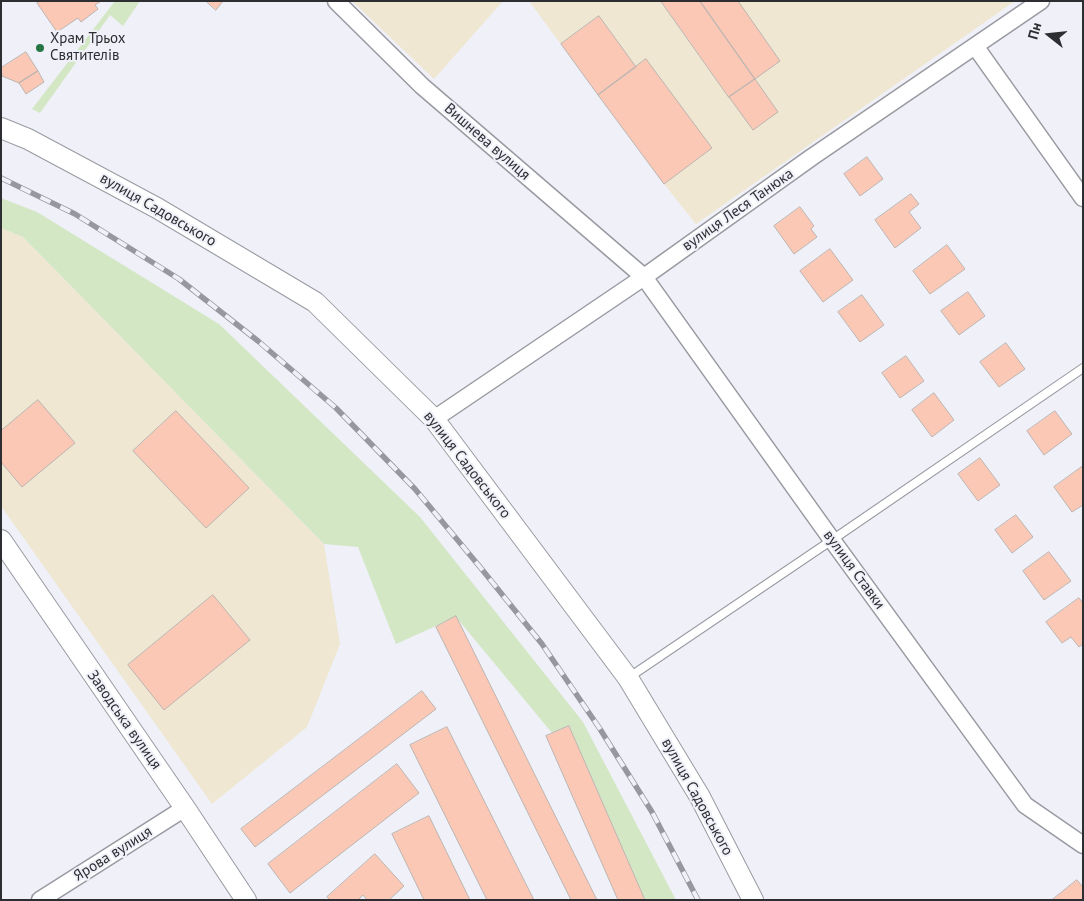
<!DOCTYPE html>
<meta charset="utf-8">
<style>
body{margin:0}
#map{position:relative;width:1084px;height:901px;overflow:hidden;background:#eff0f8;font-family:"PT Sans",sans-serif}
canvas{display:block}
.frame{position:absolute;inset:0;border:2px solid #2d2e31;pointer-events:none}
.north{position:absolute;left:1024px;top:10px;width:50px;height:50px;-webkit-text-stroke:4px #eff0f8;paint-order:stroke;rotate:286deg;font-size:14px;font-weight:700;line-height:20px;text-align:center;color:#2d2e31}
.north::after{content:'';display:block;margin:auto;width:18px;height:22px;background:#2d2e31;clip-path:polygon(50% 0,100% 100%,50% 72%,0 100%)}
</style>
<div id="map">
<canvas width="1084" height="901"></canvas>
<div class="frame"></div>
<div class="north">Пн</div>
</div>
<script>
const g = document.querySelector('canvas').getContext('2d');
g.lineJoin = 'round';
function fill(path, color) { g.fillStyle = color; g.fill(path, 'evenodd'); }
function strokePath(path, color, width, dash) { g.strokeStyle = color; g.lineWidth = width; g.lineCap = dash ? 'butt' : 'round'; g.setLineDash(dash || []); g.stroke(path); }
function drawText(font, color, halo, rows, align = 'center') {
  g.font = font + ' "PT Sans",sans-serif'; g.lineWidth = 4; g.setLineDash([]); g.textBaseline = 'middle'; g.strokeStyle = halo; g.fillStyle = color; for (const [text, x, y, turn = 0] of rows) {
    g.save(); g.translate(x, y); g.rotate((+turn || 0) * Math.PI / 180); g.textAlign = isNaN(turn) ? turn : align; if (halo) g.strokeText(text, 0, 0); g.fillText(text, 0, 0); g.restore();
  }
}
fill(new Path2D(`
 M352,1H503L434,79Z
 M529,1H1015L696,224L664,184Z
 M1,228L23,237L324,544L340,644L307,727L212,804L1,506Z`), '#efe7d1');
fill(new Path2D(`
 M115,1H140L123,26L110,15L40,113L32,109Z
 M1,198L37,212L219,324L420,517L583,722L676,900H645L569,726L552,733L456,617L396,644L358,547L324,544L23,237L1,228Z`), '#d4e7c5');
const building = new Path2D(`
 M40,1H101L95,5L98,9L81,22L78,18L57,32L37,3Z
 M206,1H223L216,10Z
 M661,1H700L755,79L729,97Z
 M700,1H738L780,61L755,79Z
 M599,16L636,67L598,95L561,44Z
 M26,52L38,71L19,83L2,76L1,68Z
 M646,59L712,148L664,184L598,95Z
 M38,71L44,82L26,94L19,83Z
 M755,79L778,112L753,130L729,97Z
 M867,157L883,179L860,196L844,174Z
 M911,194L919,204L909,212L921,228L895,248L875,220Z
 M800,207L814,226L811,229L817,237L794,254L774,226Z
 M947,245L965,269L930,294L913,271Z
 M830,249L853,280L823,302L800,271Z
 M968,292L985,316L959,335L941,311Z
 M862,295L884,325L860,342L838,312Z
 M1006,343L1025,369L999,387L980,362Z
 M906,356L924,381L900,398L882,373Z
 M934,393L954,420L932,437L912,410Z
 M38,400L75,443L22,487L1,462V431Z
 M176,411L249,488L206,528L133,451Z
 M1055,411L1072,434L1044,455L1027,431Z
 M980,458L1000,485L978,501L958,474Z
 M1083,466V505L1072,512L1054,487Z
 M1016,515L1033,537L1012,553L995,530Z
 M1049,552L1071,581L1044,600L1023,571Z
 M213,595L250,640L164,710L128,665Z
 M1079,598L1083,603V644L1079,647L1071,637L1062,643L1046,622Z
 M456,616L597,900H571L436,627Z
 M422,691L436,709L255,847L241,829Z
 M569,726L645,900H618L546,736Z
 M447,727L534,900H487L410,745Z
 M397,764L419,793L290,893L268,864Z
 M429,816L470,900H424L392,834Z
 M375,854L404,886L389,900H367L363,895L358,900H330L327,897Z
 M1077,880L1083,887V900H1052Z`);
fill(building, '#fbc8b5');
strokePath(building, '#bcb4b1', 1);
const service = new Path2D(`
 M628,678L832,540L1083,368`);
const minor = new Path2D(`
 M336,1L422,86L644,277L832,540L1025,805L1083,845
 M975,46L1083,198
 M434,419L644,277L812,157L1041,1
 M40,900L185,808`);
const tertiary = new Path2D(`
 M1,128L28,139L157,208L315,302L434,419L628,678L700,797L753,900
 M1,540L185,808L246,900`);
strokePath(service, '#999aa1', 10);
strokePath(minor, '#999aa1', 19);
strokePath(tertiary, '#999aa1', 22);
strokePath(service, '#fff', 8);
strokePath(minor, '#fff', 16);
strokePath(tertiary, '#fff', 20);
const rail = new Path2D(`
 M1,178L75,214L179,279L258,341L336,408L415,489L480,567L542,644L600,729L652,812L698,900`);
strokePath(rail, '#97989e', 5.5);
strokePath(rail, '#eff0f8', 4, [11]);
for (const [x, y, r, color] of [
 [40,48,5,"#287645"]
]) { const dot = new Path2D(); dot.arc(x, y, r, 0, 2 * Math.PI); g.fillStyle = color; g.fill(dot); strokePath(dot, '#eff0f8', 2); }
drawText('15px', '#2d2e31', '#eff0f8', [
 ["Храм Трьох",50,39],
 ["Святителів",50,56]
], 'left');
drawText('15px', '#2d2e31', '#eff0f8', [
 ["Вишнева вулиця",487,142,41],
 ["вулиця Садовського",158,210,30],
 ["вулиця Леся Танюка",738,210,-35],
 ["вулиця Садовського",467,465,52],
 ["вулиця Ставки",854,570,54],
 ["Заводська вулиця",124,720,55],
 ["вулиця Садовського",697,797,61],
 ["Ярова вулиця",113,854,-32]
]);
</script>
